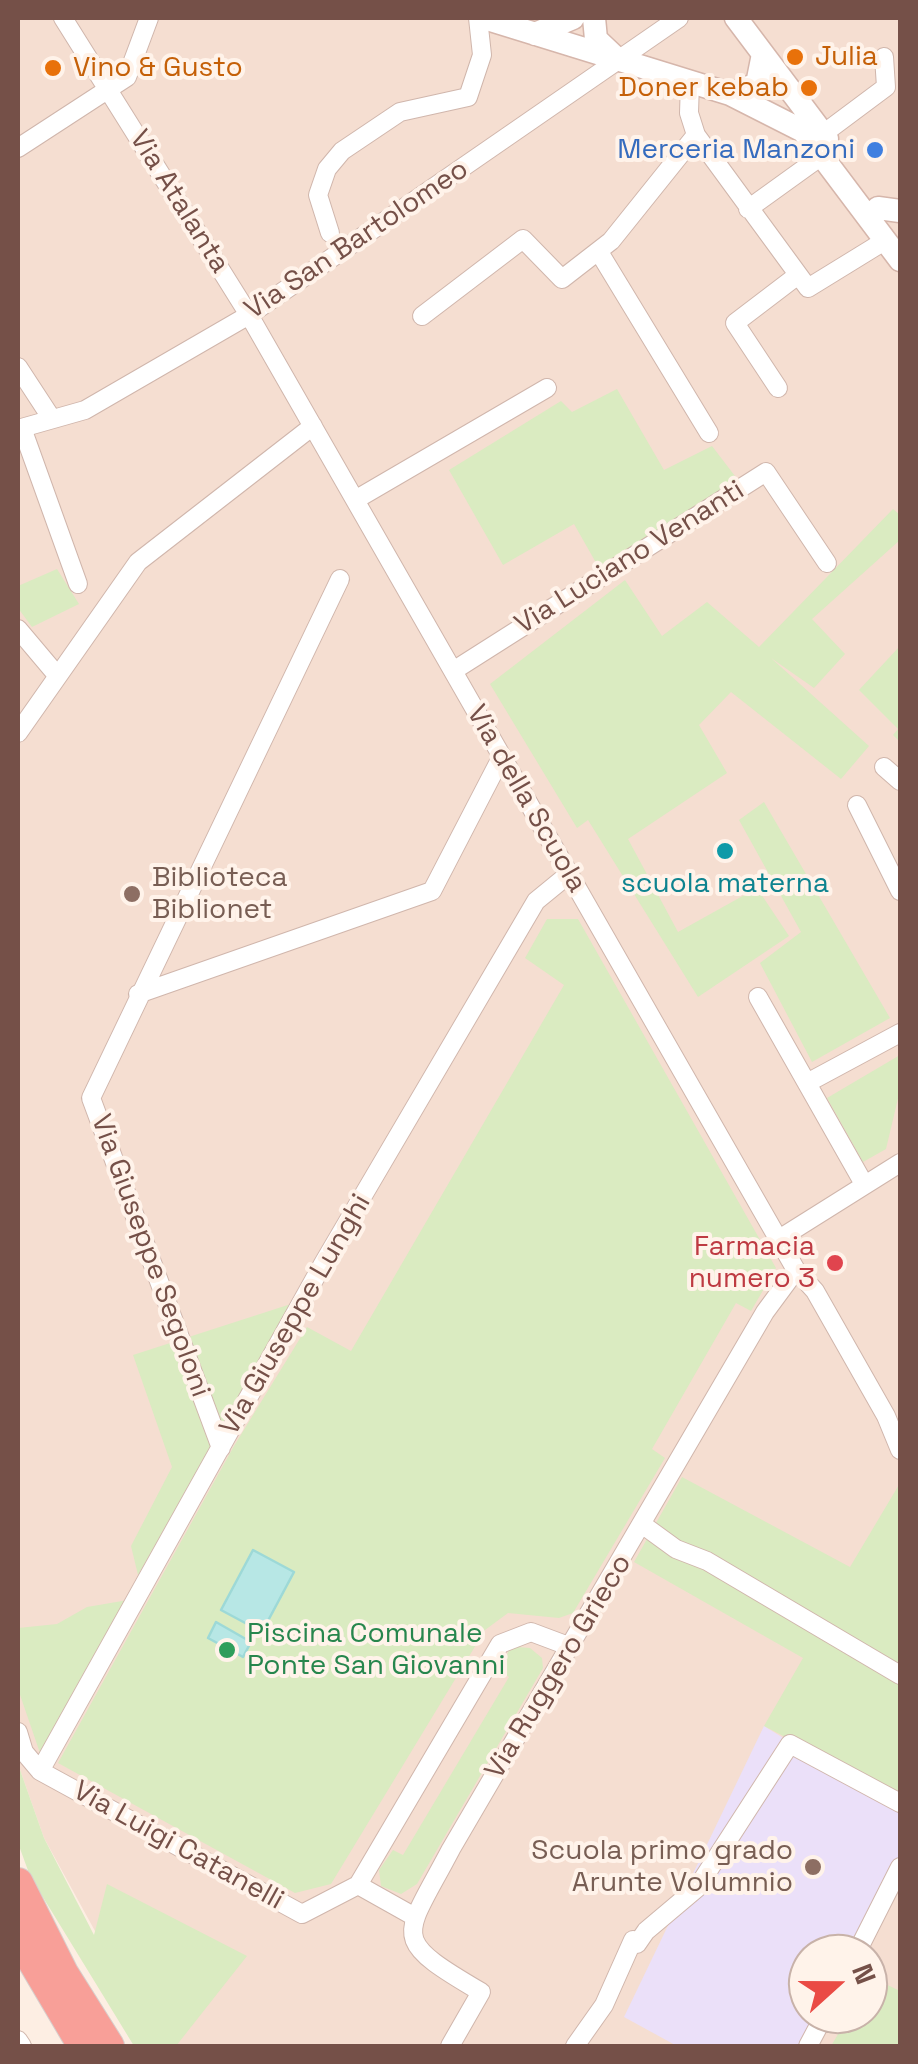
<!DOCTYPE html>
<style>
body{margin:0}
#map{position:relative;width:918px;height:2064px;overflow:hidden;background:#fdeee3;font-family:"Space Grotesk",sans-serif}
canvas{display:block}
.frame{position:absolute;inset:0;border:20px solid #755048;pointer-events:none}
.north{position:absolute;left:788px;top:1934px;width:100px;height:100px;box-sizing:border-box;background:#fff3ea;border:2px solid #c8b2a9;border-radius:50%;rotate:69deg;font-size:28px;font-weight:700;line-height:40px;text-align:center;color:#755048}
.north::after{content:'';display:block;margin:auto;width:35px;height:45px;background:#ea4b45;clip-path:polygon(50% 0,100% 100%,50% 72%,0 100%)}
</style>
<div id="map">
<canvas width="918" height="2064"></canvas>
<div class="frame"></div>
<div class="north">N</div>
</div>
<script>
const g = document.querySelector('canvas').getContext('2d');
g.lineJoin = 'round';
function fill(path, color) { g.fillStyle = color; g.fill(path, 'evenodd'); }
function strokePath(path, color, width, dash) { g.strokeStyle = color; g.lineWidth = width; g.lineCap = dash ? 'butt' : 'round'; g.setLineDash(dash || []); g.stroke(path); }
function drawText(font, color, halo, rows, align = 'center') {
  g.font = font + ' "Space Grotesk",sans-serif'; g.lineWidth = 8; g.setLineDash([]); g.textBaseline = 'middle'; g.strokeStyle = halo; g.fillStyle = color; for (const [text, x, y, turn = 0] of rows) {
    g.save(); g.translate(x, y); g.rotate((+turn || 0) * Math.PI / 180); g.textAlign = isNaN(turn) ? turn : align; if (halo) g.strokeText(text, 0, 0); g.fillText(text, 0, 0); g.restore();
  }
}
fill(new Path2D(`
 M18,18H900V2046H158L44,1838L18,1764ZM808,1954H868V2014H808Z`), '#f5ded1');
fill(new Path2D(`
 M764,1726L900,1810V1854L848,1954H808V2014H816L799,2046H677L624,2017Z`), '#ebe0f9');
fill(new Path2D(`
 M617,389L664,470L712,446L738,480L599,568L574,524L503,565L449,470L561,401L572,412Z
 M893,509L900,515V540L812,619L845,654L814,688L771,658L869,746L841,779L731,692L699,725L727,773L628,839L678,932L757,888L789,936L698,997L588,820L577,828L490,684L625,580L662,636L707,602L759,647Z
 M57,569L79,604L32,627L18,608V586Z
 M900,646V742L893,735L898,729L859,690Z
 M764,802L890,1018L812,1062L760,963L801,932L739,820Z
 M547,919H578L776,1268L751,1311L736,1303L652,1449L665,1458L573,1613L559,1618L508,1613L485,1630L331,1884L295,1893L58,1763L234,1446L307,1327L351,1351L564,985L525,958Z
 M900,1055V1090L886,1149L863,1162L827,1098Z
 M294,1303L138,1575L131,1546L172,1467L133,1355Z
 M682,1477L850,1567L900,1483V1797L764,1726L803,1658L634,1562Z
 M128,1600L40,1753L18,1689V1628L57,1624L87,1607Z
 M518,1647L530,1648L542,1658L543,1668L417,1884L401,1894L381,1886L379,1870L393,1850L403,1855L509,1677L500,1670L509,1650Z
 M18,1764L44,1838L94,1935L107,1884L247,1956L176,2046H134L30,1876L18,1843Z
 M871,1977L900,1991V2046H831L850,2014H868Z`), '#daebc1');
const water = new Path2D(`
 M253,1550L294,1572L262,1632L221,1610Z
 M216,1622L251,1642L243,1657L208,1638Z`);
fill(water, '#b7e7e5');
strokePath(water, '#9dd9d7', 2.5);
const street = new Path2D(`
 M63,18L249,315L796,1270L815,1291L886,1416L900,1450
 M823,134L886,87L884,57
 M696,135L808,288L886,240
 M18,148L127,77L149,18
 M748,209L823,155
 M330,233L318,195L327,169L342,151L400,112L468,97L482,55L478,18
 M599,252L709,433
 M422,316L523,239L562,279L611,241L696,135L689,113L690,82
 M18,367L52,419
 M778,388L735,323L798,275
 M22,428L78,584
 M18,429L85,410L249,315L679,18
 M355,500L547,388
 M18,629L56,674
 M453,671L766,472L827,563
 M18,733L138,562L313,426
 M884,767L900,781
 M857,805L900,891
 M138,994L432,891L502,756
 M758,997L864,1184
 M807,1083L900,1033
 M779,1239L900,1163
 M221,1448L91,1098L340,579
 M643,1525L676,1549L707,1561L900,1675
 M18,1732L24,1752L40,1771L302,1914L358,1885L500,1644L531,1632L571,1647
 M40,1771L324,1262L536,901L569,874
 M358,1885L415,1917
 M856,1954L900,1867
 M18,2040L22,2046
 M450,2046L481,1992C387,1937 404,1939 451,1849L765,1312L796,1270
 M575,2046L604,2005L633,1940L637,1944L646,1931L697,1888L790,1744L900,1803
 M808,2046L825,2014`);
const secondary = new Path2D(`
 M484,18L730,94L803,131L900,260
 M594,18L596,39L614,56
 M736,18L827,139
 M535,34L573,18
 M730,94L757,84L763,54
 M878,208L900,211`);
const highway = new Path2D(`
 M18,1883L63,1973L109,2046
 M18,1936L83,2046`);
strokePath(street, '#d0b6ac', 20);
strokePath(secondary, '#d6b6ab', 25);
strokePath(highway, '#d8cecc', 32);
strokePath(street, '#fff', 18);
strokePath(secondary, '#fff', 22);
strokePath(highway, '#f89f98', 30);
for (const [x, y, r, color] of [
 [795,57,10,"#e8710a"],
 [53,68,10,"#e8710a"],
 [809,88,10,"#e8710a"],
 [875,150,10,"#3f7fe0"],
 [725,851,10,"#0f9aa8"],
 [132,894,10,"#8d6e63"],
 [835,1263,10,"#e0444e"],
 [227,1650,10,"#2e9e5b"],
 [813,1867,10,"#8d6e63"]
]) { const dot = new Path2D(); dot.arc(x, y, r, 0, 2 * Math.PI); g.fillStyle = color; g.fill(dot); strokePath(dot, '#fff3ea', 4); }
drawText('28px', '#c56008', '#fff3ea', [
 ["Julia",815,57],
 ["Vino & Gusto",73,68],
 ["Doner kebab",789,88,"right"]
], 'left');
drawText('28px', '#366cbe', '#fff3ea', [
 ["Merceria Manzoni",855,150]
], 'right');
drawText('28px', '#755048', '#fff3ea', [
 ["Via Atalanta",179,202,58],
 ["Via San Bartolomeo",357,240,-34],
 ["Via Luciano Venanti",630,558,-32],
 ["Via della Scuola",526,799,60],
 ["Via Giuseppe Segoloni",150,1256,70],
 ["Via Giuseppe Lunghi",296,1315,-60],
 ["Via Ruggero Grieco",559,1667,-59],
 ["Via Luigi Catanelli",178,1846,29]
]);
drawText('28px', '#785e54', '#fff3ea', [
 ["Biblioteca",152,878],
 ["Biblionet",152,910],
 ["Scuola primo grado",793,1851,"right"],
 ["Arunte Volumnio",793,1883,"right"]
], 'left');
drawText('28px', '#0d838f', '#fff3ea', [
 ["scuola materna",725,884]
]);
drawText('28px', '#be3a42', '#fff3ea', [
 ["Farmacia",815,1247],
 ["numero 3",815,1279]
], 'right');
drawText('28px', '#27864d', '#fff3ea', [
 ["Piscina Comunale",247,1634],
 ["Ponte San Giovanni",247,1666]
], 'left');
</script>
